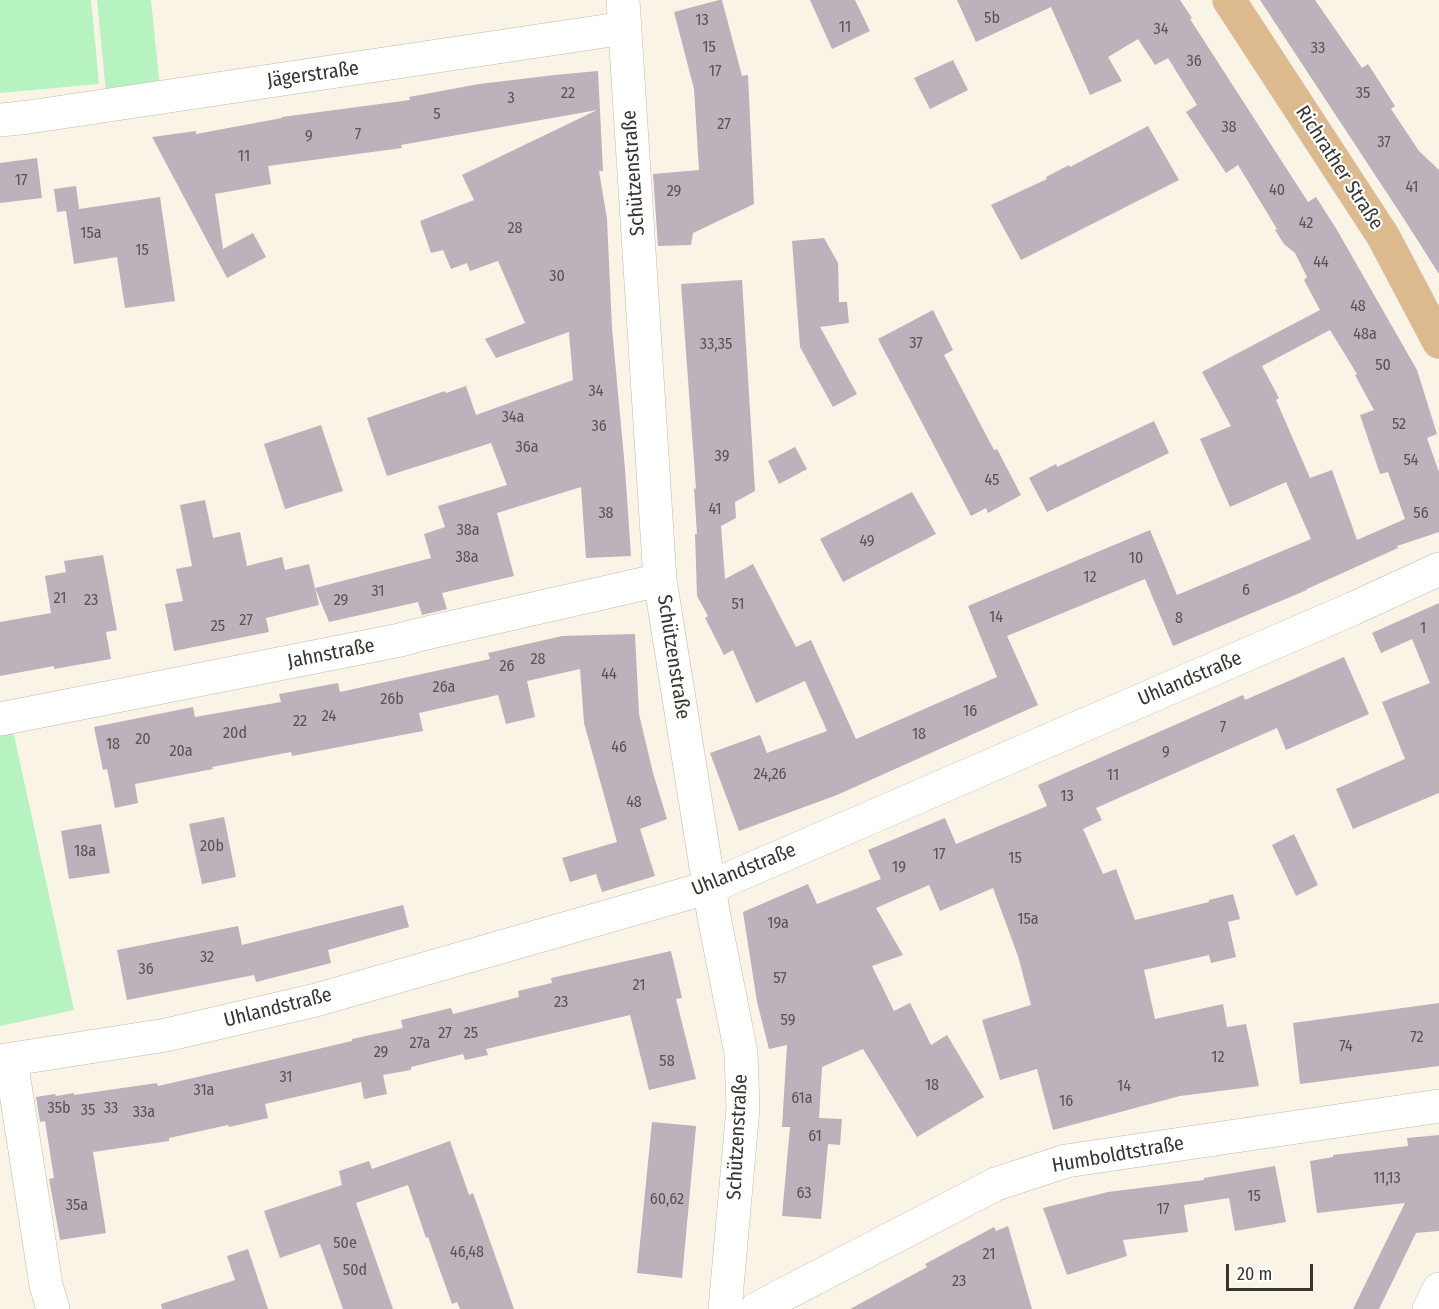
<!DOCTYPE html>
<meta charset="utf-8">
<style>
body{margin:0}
#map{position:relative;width:1439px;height:1309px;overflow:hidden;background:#faf4e6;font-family:"Fira Sans Condensed",sans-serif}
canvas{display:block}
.scale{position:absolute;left:1226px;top:1264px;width:87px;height:27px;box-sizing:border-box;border:3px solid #383530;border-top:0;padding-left:8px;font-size:18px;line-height:21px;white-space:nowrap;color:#383530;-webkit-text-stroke:4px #fff;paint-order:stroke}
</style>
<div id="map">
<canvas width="1439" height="1309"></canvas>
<div class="scale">20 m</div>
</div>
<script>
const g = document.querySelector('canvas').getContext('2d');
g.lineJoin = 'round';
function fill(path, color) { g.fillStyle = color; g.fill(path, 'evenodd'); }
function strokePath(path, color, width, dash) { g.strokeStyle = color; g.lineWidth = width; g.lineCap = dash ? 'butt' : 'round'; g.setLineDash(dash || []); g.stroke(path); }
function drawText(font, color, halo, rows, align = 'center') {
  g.font = font + ' "Fira Sans Condensed",sans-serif'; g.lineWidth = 4.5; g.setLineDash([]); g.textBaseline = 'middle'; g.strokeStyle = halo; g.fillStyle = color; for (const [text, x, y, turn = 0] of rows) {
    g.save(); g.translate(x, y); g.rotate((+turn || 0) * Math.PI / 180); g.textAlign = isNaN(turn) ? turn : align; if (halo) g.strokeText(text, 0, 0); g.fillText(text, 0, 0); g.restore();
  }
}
fill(new Path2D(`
 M0,0H91L99,84L0,93Z
 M97,0H151L160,88L106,93Z
 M12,726L74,1010L0,1026V728Z`), '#b6f3c1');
fill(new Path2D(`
 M719,0H722L742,76L748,75L754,204L693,233L691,245L658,246L653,174L699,170L694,89L674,12Z
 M810,0H855L870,31L832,49Z
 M957,0H1180L1192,18L1190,19L1308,202L1316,197L1337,230L1417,370L1437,434L1427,438L1439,472V532L1397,546L1398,548L1307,589V590L1173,646L1145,579L1007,636L1038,705L837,795L739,831L710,753L760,735L767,753L827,731L805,681L756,703L733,650L724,655L705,618L708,616L697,596L695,534H697L694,488L696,489L681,284L742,280L755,491L735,502L736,518L721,526L725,579L753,564L796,647L811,640L856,739L997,677L968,606L1150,530L1177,595L1311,539L1286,482L1230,507L1200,439L1231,426L1202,372L1320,310L1304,280L1307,277L1295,253L1284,244L1275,230L1277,229L1238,165L1226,173L1186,112L1197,105L1168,58L1155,65L1138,39L1108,57L1122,81L1090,95L1051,7L976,42ZM1330,330L1357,374L1355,375L1374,410L1360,415L1380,474L1388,472L1405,519L1357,540L1332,470L1310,478L1276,400L1279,398L1262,366Z
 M1260,0H1315L1362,68L1368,64L1395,106L1391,109L1419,151L1439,170V274L1404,219Z
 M953,60L968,90L930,109L914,78Z
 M598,71L603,171H599L607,219L612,328L625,469L631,556L586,558L581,487L497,513L514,576L442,593L447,609L422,615L418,602L329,622L315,588L319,605L266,618L269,632L174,651L165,604L183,601L176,569L192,566L180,505L205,500L213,538L240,532L247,566L282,557L285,570L309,564L315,588L431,558L424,534L445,527L438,506L507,485L491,443L387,476L367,418L445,391L446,393L466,386L476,415L573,380L569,332L496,358L485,339L525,323L498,261L470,271L467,263L451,269L443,250L431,253L420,221L474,200L462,175L597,110L401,145L402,148L268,166L271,184L215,194L223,249L253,233L266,257L227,278L152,137L196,131V134L282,118V117L410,100L409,97L479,84L555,75Z
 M1148,126L1179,180L1021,260L991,205L1047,179L1046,177L1069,165L1070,167Z
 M37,158L42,198L0,203V163Z
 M76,186L79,209L160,197L175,301L125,308L117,257L74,264L66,211L57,212L54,189Z
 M824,238L838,263L839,302H847L849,323L820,327L857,394L833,407L800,347L792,241Z
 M933,310L953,350L944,355L994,450L997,449L1021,495L988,513L986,508L971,516L878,339Z
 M1154,421L1169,453L1047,512L1029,478L1056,464L1057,467Z
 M321,425L343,491L285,509L264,444Z
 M795,447L807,469L779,484L768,461Z
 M912,492L936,534L843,582L820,539Z
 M103,555L117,630L106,632L111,659L54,669V666L0,676V622L51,613L45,576L66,572L64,561Z
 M1439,603V793L1353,829L1336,789L1405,759L1382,702L1430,683L1412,639L1381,653L1372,633Z
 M635,634L639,714L653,773L667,819L640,829L655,876L602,892L596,874L570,882L562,858L617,842L584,723L580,669L527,681L535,717L506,724L498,695L419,713L423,731L292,756L291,752L212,767L213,769L135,784L138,803L115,808L107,769L103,770L94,727L193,707L195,717L281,702L279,694L338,683L340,692L490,659L488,653L562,636Z
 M1344,657L1369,714L1286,750L1277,728L1096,808L1102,820L1083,829L1103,874L1116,869L1135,920L1209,902V900L1233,894L1240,919L1228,922L1236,957L1211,963L1209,955L1144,970L1155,1019L1223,1004L1227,1027L1246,1024L1259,1086L1180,1096L1053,1130L1037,1069L1000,1080L982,1020L1031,1005L1018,956L993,888L940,911L929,885L876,908L903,955L872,966L894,1011L910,1003L931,1045L947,1035L984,1097L917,1137L863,1049L822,1067L819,1118L842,1119L840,1145L828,1144L821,1219L782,1216L790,1127H782L787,1045L769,1049L757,1002L743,912L808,884L817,904L881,879L868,850L945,818L956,844L1047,806L1038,785L1243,695L1245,700Z
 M224,817L236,877L202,884L189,824Z
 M101,824L110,873L69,879L61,831Z
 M1294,834L1318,885L1296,896L1272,845Z
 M403,905L409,927L328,950L331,963L256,982L254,975L127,1000L117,950L238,926L242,945Z
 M671,951L682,998L676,999L696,1079L649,1090L630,1015L486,1049L488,1055L465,1060L463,1054L411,1067V1070L383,1075L387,1094L364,1099L361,1082L265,1104L268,1118L229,1127L228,1125L169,1138V1141L93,1152L106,1233L60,1240L49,1179L54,1178L45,1121L40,1122L36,1097L55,1094L56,1096L74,1093V1095L157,1083L158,1086L241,1067L352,1041V1039L403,1028L401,1020L451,1008L453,1014L519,997L518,991L552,983L551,978Z
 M1439,1003V1066L1300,1084L1293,1023Z
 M652,1122L696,1126L682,1278L637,1273Z
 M1439,1135V1231L1416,1233L1379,1309H1353L1405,1203L1317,1213L1310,1161L1333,1157V1155L1408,1146L1407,1138Z
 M450,1141L469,1195L473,1193L514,1309H460L457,1302L452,1304L428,1237L426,1238L408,1185L356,1203L393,1309H343L320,1244L280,1258L264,1211L342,1185L339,1171L369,1161L372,1169Z
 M1275,1166L1286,1222L1235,1231L1229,1198L1184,1205L1188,1232L1123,1240L1127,1256L1067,1275L1043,1208L1108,1192L1204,1180V1178Z
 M1008,1226L1032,1309H850L927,1267L925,1264L994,1227L996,1231Z
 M248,1249L268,1309H162L161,1304L235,1280L227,1256Z`), '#bdb1bb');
const minor = new Path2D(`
 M623,0L660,580L714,917L741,1053L743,1108L725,1309
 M0,120L29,117L625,28
 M0,719L400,640L418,635L660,580
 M11,1060L46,1285L53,1309
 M0,1061L166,1035L316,1000L710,887L1352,609L1439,569
 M756,1309L996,1184L1066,1161L1439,1106
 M1429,1309L1439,1289`);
const major = new Path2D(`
 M1229,0L1383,236L1439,342`);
strokePath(minor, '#c0baad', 34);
strokePath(major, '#d7d7d6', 34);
strokePath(minor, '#fff', 33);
strokePath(major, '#ddb98e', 33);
drawText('16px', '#595453', null, [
 ["5b",992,19],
 ["13",702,21],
 ["11",845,28],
 ["34",1161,30],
 ["15",709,48],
 ["33",1318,49],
 ["36",1194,62],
 ["17",715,72],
 ["22",568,94],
 ["35",1363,94],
 ["3",511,99],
 ["5",437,115],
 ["27",724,125],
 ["38",1229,128],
 ["7",358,135],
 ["9",309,137],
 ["37",1384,143],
 ["11",244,157],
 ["17",21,181],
 ["41",1412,188],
 ["40",1277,191],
 ["29",674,192],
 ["42",1306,224],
 ["28",515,229],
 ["15a",91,234],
 ["15",142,251],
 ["44",1321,263],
 ["30",557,277],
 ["48",1358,307],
 ["48a",1365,335],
 ["37",916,344],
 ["33,35",716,345],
 ["50",1383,366],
 ["34",596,392],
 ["34a",513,418],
 ["52",1399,425],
 ["36",599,427],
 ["36a",527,448],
 ["39",722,457],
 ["54",1411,461],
 ["45",992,481],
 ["41",715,510],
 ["38",606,514],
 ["56",1421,514],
 ["38a",468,531],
 ["49",867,542],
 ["38a",467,558],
 ["10",1136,559],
 ["12",1090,578],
 ["6",1246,591],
 ["31",378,592],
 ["21",60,599],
 ["23",91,601],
 ["29",341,601],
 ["51",738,605],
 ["14",996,618],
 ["8",1179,619],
 ["27",246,621],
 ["25",218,627],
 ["1",1423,629],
 ["28",538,660],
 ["26",507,667],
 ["44",609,675],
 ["26a",444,688],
 ["26b",392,700],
 ["16",970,712],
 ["24",329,717],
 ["22",300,722],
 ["7",1223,728],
 ["20d",235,734],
 ["18",919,735],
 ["20",143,740],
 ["18",113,745],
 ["46",619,748],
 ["20a",181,752],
 ["9",1166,753],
 ["24,26",770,775],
 ["11",1113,776],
 ["13",1067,797],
 ["48",634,803],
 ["20b",212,847],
 ["18a",85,852],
 ["17",939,855],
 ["15",1015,859],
 ["19",899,868],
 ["15a",1028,920],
 ["19a",778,924],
 ["32",207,958],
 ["36",146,970],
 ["57",780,979],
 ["21",639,986],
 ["23",561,1003],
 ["59",788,1021],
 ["27",445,1034],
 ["25",471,1034],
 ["72",1417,1038],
 ["27a",420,1044],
 ["74",1346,1047],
 ["29",381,1053],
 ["12",1218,1058],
 ["58",667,1062],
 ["31",286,1078],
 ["18",932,1086],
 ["14",1124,1087],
 ["31a",204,1091],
 ["61a",802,1099],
 ["16",1066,1102],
 ["35b",59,1109],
 ["33",111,1109],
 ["35",88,1111],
 ["33a",144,1113],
 ["61",815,1137],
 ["11,13",1387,1179],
 ["63",804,1194],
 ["15",1254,1197],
 ["60,62",667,1200],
 ["35a",77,1206],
 ["17",1163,1210],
 ["50e",345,1244],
 ["46,48",467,1253],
 ["21",989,1255],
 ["50d",355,1271],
 ["23",959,1282]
]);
drawText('20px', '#383530', '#fff', [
 ["Jägerstraße",313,75,-8],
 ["Richrather Straße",1339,168,57],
 ["Schützenstraße",634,173,-94],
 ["Jahnstraße",331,654,-11],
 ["Schützenstraße",673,657,81],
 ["Uhlandstraße",1190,679,-23],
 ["Uhlandstraße",744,870,-22],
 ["Uhlandstraße",278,1008,-14],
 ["Schützenstraße",738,1137,-87],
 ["Humboldtstraße",1118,1155,-10]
]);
</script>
